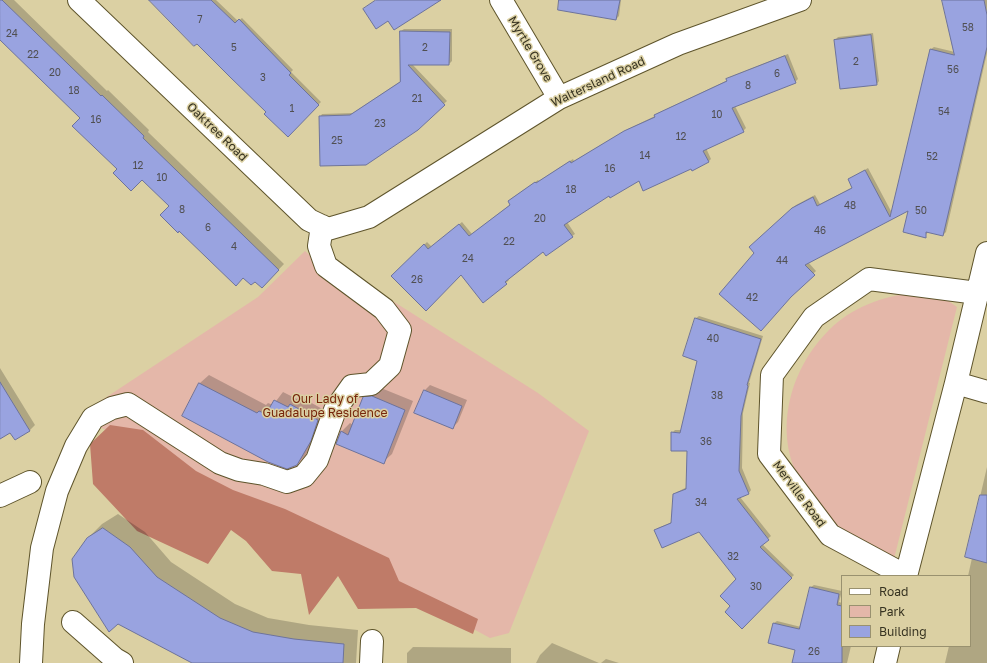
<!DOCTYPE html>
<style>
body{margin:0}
#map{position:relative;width:987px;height:663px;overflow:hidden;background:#dbd0a3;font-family:"Golos Text",sans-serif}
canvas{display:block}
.legend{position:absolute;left:841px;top:575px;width:130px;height:72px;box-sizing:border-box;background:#dbd0a3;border:1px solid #99916f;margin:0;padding:5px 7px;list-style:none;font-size:12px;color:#373321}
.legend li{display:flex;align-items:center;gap:8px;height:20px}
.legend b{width:20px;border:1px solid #99916f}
</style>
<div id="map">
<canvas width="987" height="663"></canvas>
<ul class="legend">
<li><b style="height:5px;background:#fff"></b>Road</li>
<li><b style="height:11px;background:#e4b7a9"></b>Park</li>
<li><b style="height:11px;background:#99a3e0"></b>Building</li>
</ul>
</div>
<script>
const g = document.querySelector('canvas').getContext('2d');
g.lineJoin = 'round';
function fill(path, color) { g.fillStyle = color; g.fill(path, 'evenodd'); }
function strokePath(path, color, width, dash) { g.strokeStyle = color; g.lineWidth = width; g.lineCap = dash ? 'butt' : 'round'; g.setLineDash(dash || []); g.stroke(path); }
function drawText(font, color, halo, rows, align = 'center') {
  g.font = font + ' "Golos Text",sans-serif'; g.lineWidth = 3; g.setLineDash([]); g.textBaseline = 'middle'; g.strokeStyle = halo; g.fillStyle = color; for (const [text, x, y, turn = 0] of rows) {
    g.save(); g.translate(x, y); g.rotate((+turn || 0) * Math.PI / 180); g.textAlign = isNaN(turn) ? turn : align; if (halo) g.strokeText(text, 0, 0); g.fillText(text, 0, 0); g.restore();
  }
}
fill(new Path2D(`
 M305,251L319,264L339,267L538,393L589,431L509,633L490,638L100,427L90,408L258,297Z
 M913,293L940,295L957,307L894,559C881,552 868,544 855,537C849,533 841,530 836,526C830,519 825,511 819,504C812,496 804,488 799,478C773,429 791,368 829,330C851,308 882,296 913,293Z`), '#e4b7a9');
fill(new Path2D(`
 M110,425L143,430L196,471L233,490L285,509L389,558L399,581L478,619L473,634L416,608L358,609L338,576L309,615L301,574L272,571L246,541L231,530L208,564L137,531L93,484L90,444Z`), '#bf7b68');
fill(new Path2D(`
 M0,0H14L107,91L108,90L149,130L148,132L284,264L262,287L170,206L142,179L118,169L81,118L0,39Z
 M150,0H216L238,21L242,18L293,70L291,72L321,102L288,135L267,112L197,43Z
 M579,0H621L619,16L616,19Z
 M943,0H987V53L946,232L943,235L928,232L925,236L910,209L808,262L816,271L792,294L750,247L796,205L815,195L820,204L853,187L849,179L868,168L892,213L931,49L934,47L955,52Z
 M404,29H452V61L449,64H412L447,101L417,129L320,117L322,114L353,113L401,81V31Z
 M873,33L879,81L877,84L835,40L838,37Z
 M788,54L798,79L795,82L735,106L746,128L743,131L706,148L711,159L708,162L691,168L639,180L609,195L567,222L575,234L572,236L543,251L507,279L509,280L506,283L484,301L461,273L393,276L427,242L432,247L462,222L472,234L511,204L509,201L512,198L538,180L539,181L573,159L574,161L628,129L655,116L658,113L728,80L730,77Z
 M699,316L763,336L749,383H750L743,413L742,468L751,490L749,493L740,497L771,536L762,544L794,575L742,627L732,606L738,579L699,531H655L658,528L672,522L674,495L677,492L687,487L688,450L672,433L675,430H682L698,360L684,356L696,318Z
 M0,368L35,425L29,431H11L0,438Z
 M209,375L266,405L268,403L273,405L283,392L297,399L299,396L326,411L319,431L305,456L296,465L183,415L200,383Z
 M430,385L467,400L458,422L453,427L424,391Z
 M381,388L413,401L392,454L383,462L341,432L350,423L353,425L364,398L373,389Z
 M987,467V663H945L949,646H970V576H968L972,558L966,557Z
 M118,514L145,532L171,562L235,604L268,618L309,625L358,630L356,663H195L87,539L102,524Z
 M814,585L842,591L839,602L842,603V646H851L847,663H793L796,649L774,623L777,621L801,627L811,587Z
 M552,643L599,663H536L540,655Z
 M413,647L511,648V663H407V653Z
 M606,659L619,663H601Z`), '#0003');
const building = new Path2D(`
 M0,0H2L101,96L102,95L144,136L143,138L279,270L262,288L255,282L251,285L243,278L236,286L179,231L178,233L160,215L169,206L142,180L131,191L113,173L117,169L72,126L80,118L0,40Z
 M149,0H211L235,23L239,19L291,73L289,75L319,105L288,137L264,114L266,112L230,77L197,44L194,46Z
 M376,0H441L394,30L388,21L376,29L363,9Z
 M559,0H620L616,20L558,10Z
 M942,0H984L987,15V47L943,236L926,232V238L903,232L908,211L805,265L815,275L791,297L761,331L719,294L754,253L749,247L792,208L813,197L817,206L852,188L848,179L865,170L890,217L930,49L954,55Z
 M400,31L450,32L449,65H408L445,105L418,130L366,165L320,166L319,116L350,115L400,82Z
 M871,35L877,85L840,89L834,40Z
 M785,56L796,83L732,108L744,132L703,151L709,162L692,171L691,169L643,191L639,181L610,198L609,196L564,225L573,237L546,256L543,252L505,282L507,284L483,303L461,275L426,311L391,276L424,244L428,249L459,224L469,236L510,205L508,201L535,182L536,183L570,161L571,163L624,131L655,117L654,115L727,81L726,79Z
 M695,318L761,339L747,385L748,386L741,416L739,471L749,494L737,499L769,540L760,547L792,578L742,629L725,612L730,606L720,596L736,579L699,532L662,548L654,530L671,523L673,494L686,489L687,451H671V432L680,433L697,361L683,356Z
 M0,382L30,431L15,440L10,433L0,439Z
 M199,383L257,413L259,411L266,414L274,400L288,407L290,404L318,420L311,441L297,465L287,469L268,462L182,416Z
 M424,390L462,406L453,429L414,413Z
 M372,396L405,410L384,464L336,444L341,431L348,435L363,397Z
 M980,495H987V563L965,557Z
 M103,528L130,547L157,577L220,618L253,632L294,639L344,644L343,663H192L118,624L109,632L74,577L72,559L87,538Z
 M810,587L839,594L837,605L842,606V663H792L795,650L768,643L773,623L799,629Z`);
fill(building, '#99a3e0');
strokePath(building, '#6d739b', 1);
const minor = new Path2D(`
 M79,0L309,220L328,229L369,217L559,98L678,44L800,0
 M501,0L559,98
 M956,383L987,392
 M0,496L30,482
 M906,576L830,535L769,454L772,375L814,317L869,279L977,293
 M906,576L956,383L987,253
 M73,622L115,659L122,663
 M31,663L33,624L42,548L57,491L76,446L93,418L112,408L128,404L220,463L239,470L264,474L287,482L304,476L317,460L335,410L352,386L371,384L390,366L400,330L384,309L326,266L319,246L322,226
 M371,663L372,641
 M885,663L889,646`);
strokePath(minor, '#5e542b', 24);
strokePath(minor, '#fff', 22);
drawText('10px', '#504f51', null, [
 ["7",200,20],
 ["58",968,28],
 ["24",12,34],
 ["5",234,48],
 ["2",425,48],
 ["22",33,55],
 ["2",856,62],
 ["56",953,70],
 ["20",55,73],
 ["6",777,74],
 ["3",263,78],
 ["8",748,86],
 ["18",74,91],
 ["21",417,99],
 ["1",292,109],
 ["54",944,112],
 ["10",717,115],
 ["16",96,120],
 ["23",380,124],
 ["12",681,137],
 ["25",337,141],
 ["14",645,156],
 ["52",932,157],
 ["12",138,166],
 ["16",610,169],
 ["10",162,178],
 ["18",571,190],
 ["48",850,206],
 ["8",182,210],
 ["50",921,211],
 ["20",540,219],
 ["6",208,228],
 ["46",820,231],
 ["22",509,242],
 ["4",234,247],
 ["24",468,259],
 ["44",782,261],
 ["26",417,280],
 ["42",752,298],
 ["40",713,339],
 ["38",717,396],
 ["36",706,442],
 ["34",701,503],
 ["32",733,557],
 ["30",756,587],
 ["26",814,652]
]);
drawText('12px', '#373321', '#dbd0a3', [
 ["Myrtle Grove",530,49,59],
 ["Waltersland Road",598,82,-25],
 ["Oaktree Road",217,132,44],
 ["Merville Road",799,494,53]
]);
drawText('12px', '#76250a', '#dbd0a3', [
 ["Our Lady of",325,399],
 ["Guadalupe Residence",325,413]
]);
</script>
